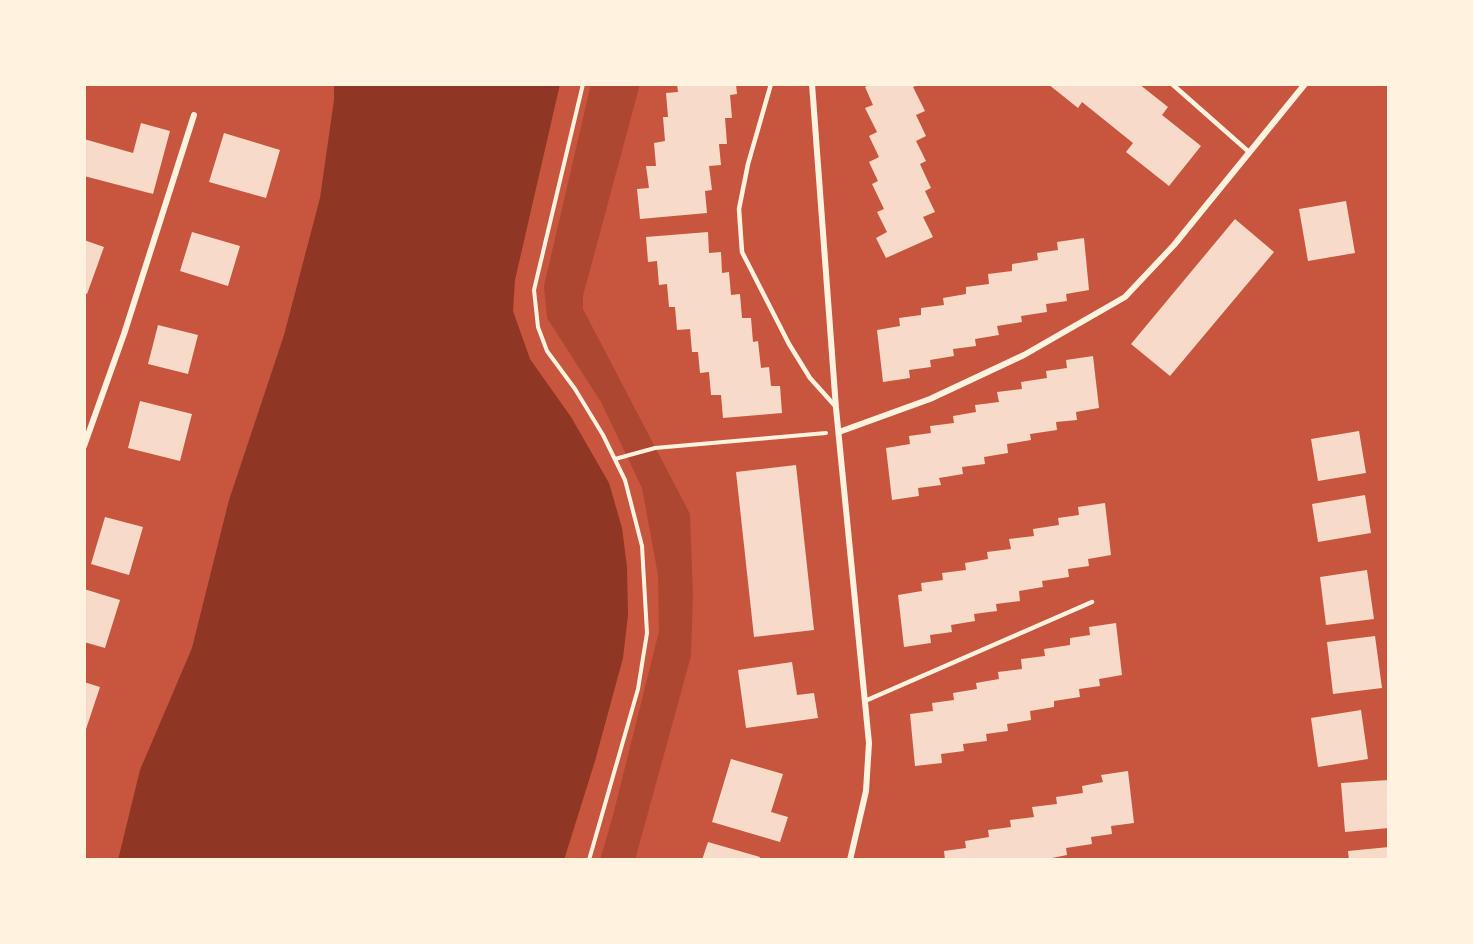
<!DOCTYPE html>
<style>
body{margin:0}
#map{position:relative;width:1473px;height:944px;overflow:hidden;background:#c8553d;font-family:Helvetica,sans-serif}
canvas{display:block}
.frame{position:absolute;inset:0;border:86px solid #fff3e0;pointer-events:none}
</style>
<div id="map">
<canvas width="1473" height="944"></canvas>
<div class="frame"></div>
</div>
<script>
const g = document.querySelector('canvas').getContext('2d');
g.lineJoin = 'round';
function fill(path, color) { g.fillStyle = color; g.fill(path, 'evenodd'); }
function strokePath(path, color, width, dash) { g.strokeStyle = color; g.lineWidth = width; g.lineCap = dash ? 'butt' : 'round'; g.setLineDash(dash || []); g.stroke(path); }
fill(new Path2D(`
 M591,84H640L583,296V309L690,514L693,595L691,656L635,860H600L612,819L659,631L658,575L642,488L601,402L547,318L544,286Z`), '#ae4732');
fill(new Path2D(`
 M334,84H560L515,280L513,311L530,359L571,417L609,483L622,528L627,567L628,615L623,658L595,761L564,860H118L140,770L192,648L229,500L284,335L320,198L334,100Z`), '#8f3625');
fill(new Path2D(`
 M677,84H736L737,94L730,95L732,118H725L727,144H719L721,165L709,166L712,190L705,191L707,213L640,219L637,189L649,188L646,166H656L654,143L665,141L663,117H668L666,93L678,92Z
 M871,84H920L913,87L925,111L916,115L926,136L916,141L926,161L920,164L931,188L925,191L935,212L923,217L933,237L886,258L876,238L887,232L877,212L884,209L872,184L878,181L869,162L879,157L869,136L877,132L865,108L873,105L865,87Z
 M1048,84H1139L1168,107L1162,115L1201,146L1169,186L1126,152L1133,143L1082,102L1078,108Z
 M141,123L170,131L153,194L84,176V139L133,153Z
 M224,133L280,150L266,198L209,182Z
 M1346,201L1355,253L1308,261L1299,209Z
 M1235,219L1274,252L1170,376L1131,344Z
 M192,232L240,246L228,286L180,271Z
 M708,232L709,253L721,252L722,273L729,272L731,295L740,294L742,318H751L753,342L758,341L761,368L769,367L771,386H780L782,413L723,418L721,395H711L709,372L700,373L698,352H692L690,329L677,330L675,307H669L667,284L659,285L657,261L648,262L646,237Z
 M1084,238L1089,290L1066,294L1067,301L1046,304L1047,312L1021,316L1022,322L997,326L999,335L975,339L976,346L953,349L954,356L930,360L931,367L909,370L910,378L883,382L877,330L900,326L899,318L921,315V308L944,305L943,298L966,294V287L989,284L988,274L1012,271V264L1038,260L1037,253L1058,250L1057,242Z
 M84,240L104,247L87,294L84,293Z
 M158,325L198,335L188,374L148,364Z
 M1093,356L1099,408L1076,412L1077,420L1056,422L1057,430L1030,434L1031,440L1007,444L1008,453L984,457L985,464L962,467L963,474L939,478L941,485L918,488L919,496L892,500L886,448L910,444L909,436L931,433L930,426L954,423L953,416L976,412L975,405L999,402L997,392L1022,389L1021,382L1047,378L1046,371L1067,368L1066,360Z
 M140,401L192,414L180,461L128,448Z
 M1359,431L1366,473L1318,481L1311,439Z
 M796,465L814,630L754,637L736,472Z
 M1365,495L1371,533L1318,542L1312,504Z
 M1105,503L1111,555L1088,559L1089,566L1068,569L1069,577L1042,581L1043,587L1019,591L1020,601L996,604L997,611L974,614L975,621L951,625L952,632L930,635L931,643L904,647L898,595L922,591L921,583L943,580L942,573L966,570L965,563L988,559L987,552L1011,549L1009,539L1034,536L1033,529L1059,525L1058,518L1079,515L1078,507Z
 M105,517L143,527L129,575L91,564Z
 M1367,570L1374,619L1326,625L1320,577Z
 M84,589L120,600L105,648L84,642Z
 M1116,623L1122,675L1099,679L1100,686L1079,689L1080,697L1054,701V707L1030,711L1031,720L1007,724L1008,731L986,734L987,741L963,744L964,751L941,754L942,763L915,766L910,714L933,711L932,703L954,700L953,693L977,689L976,683L999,679L998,672L1022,669L1021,659L1045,656L1044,649L1070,645V638L1090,635L1089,627Z
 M1375,636L1382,688L1333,694L1327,642Z
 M792,662L797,695L814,693L818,718L746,728L738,670Z
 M84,682L100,687L84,735Z
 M1361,710L1368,759L1318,767L1311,718Z
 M731,759L783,774L771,812L788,817L780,842L712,822Z
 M1128,771L1134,823L1111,826L1112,834L1091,837L1092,844L1066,848L1067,855L1042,860H945L944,851L966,848L965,841L989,837L988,830L1011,827L1010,820L1034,817L1032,807L1057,804L1056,797L1083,793L1082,786L1103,782L1101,775Z
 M1389,780V828L1345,832L1341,783Z
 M708,842L760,857L759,860H702Z
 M1389,847V860H1349L1348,851Z`), '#f7dbc8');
strokePath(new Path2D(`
 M583,84L534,290L538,327L547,351L575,389L603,435L625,480L642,546L647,633L638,689L589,860
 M615,459L655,448L826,433`), '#fff3e0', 4);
strokePath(new Path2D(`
 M771,84L748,164L739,209L742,252L789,344L810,378L836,407
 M1172,84L1249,152
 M865,701L1092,602`), '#fff3e0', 4.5);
strokePath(new Path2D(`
 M812,84L836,408L869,743L866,791L850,860
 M839,432L930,399L1024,355L1125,297L1174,245L1305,84
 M84,446L124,334L194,115`), '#fff3e0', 6);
</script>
